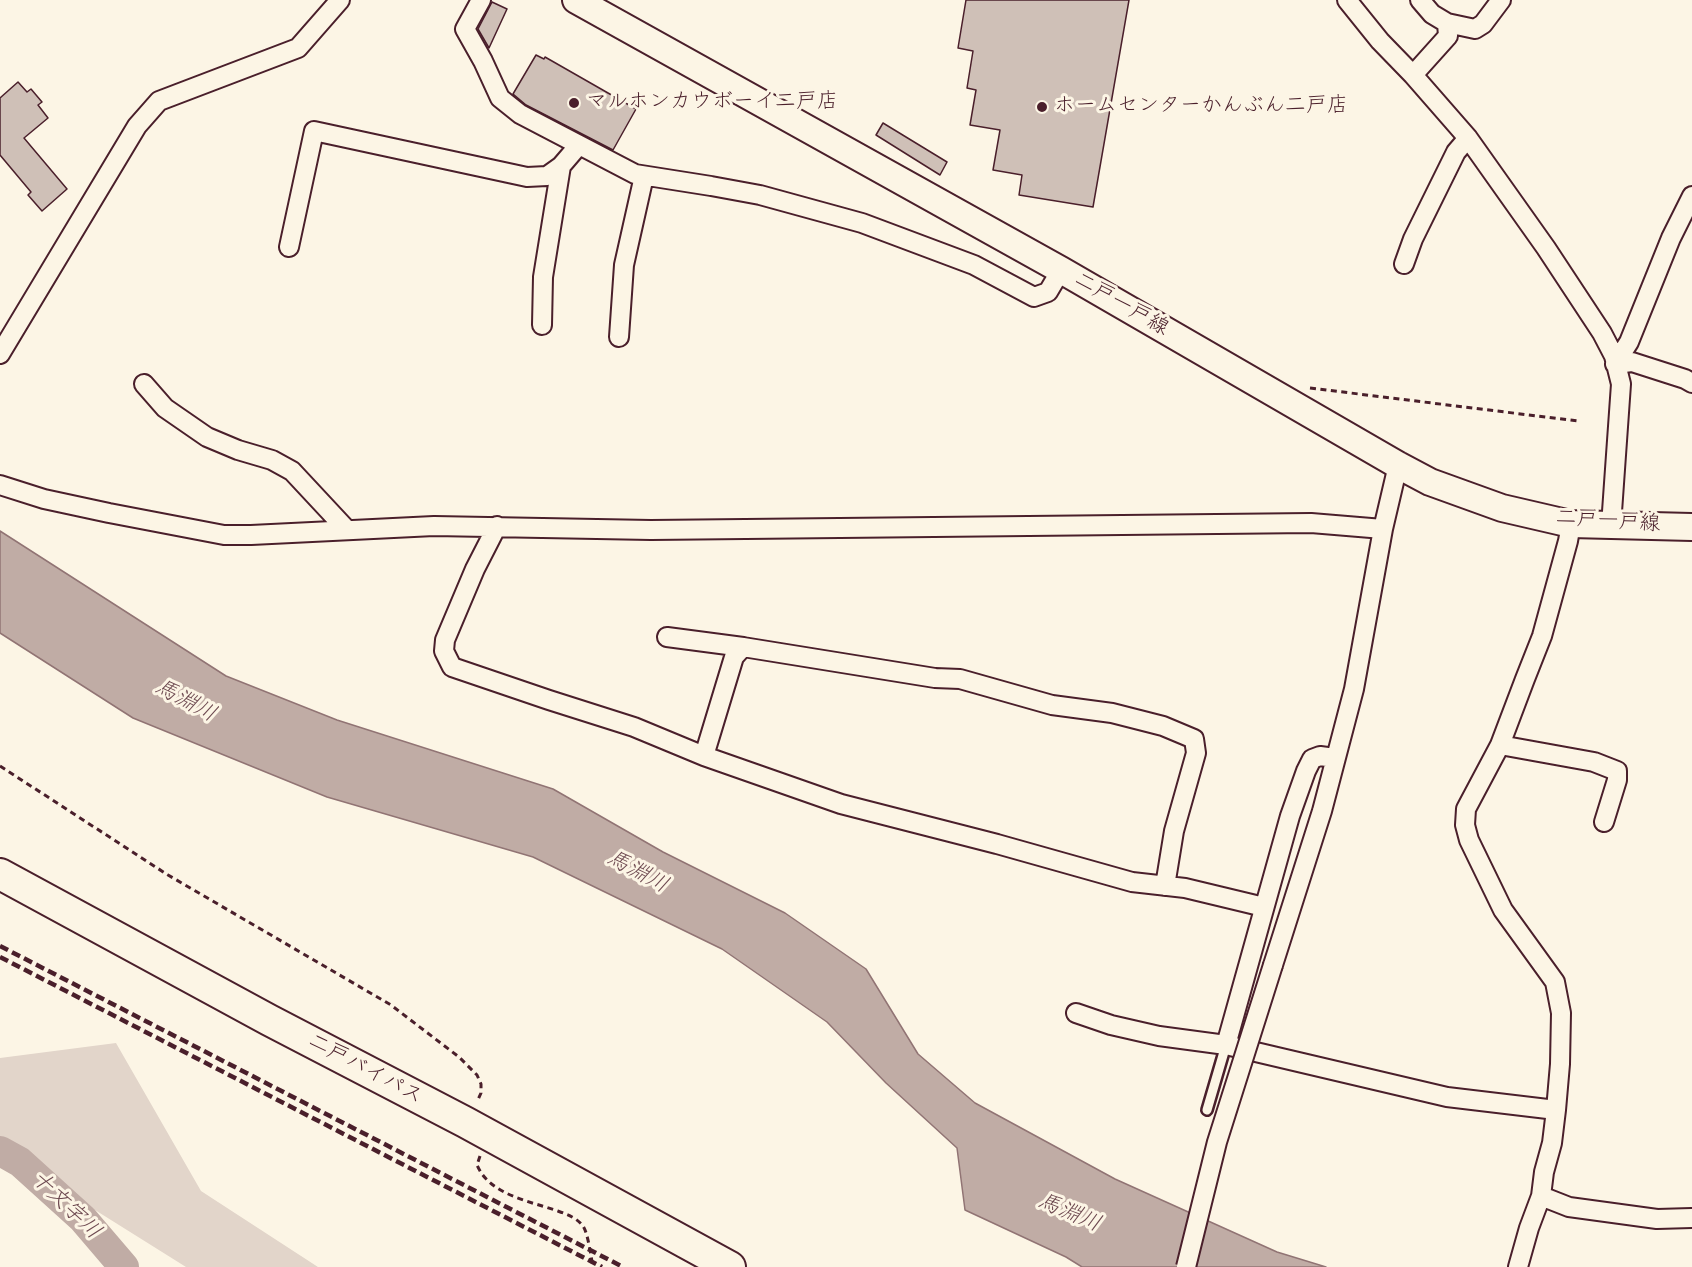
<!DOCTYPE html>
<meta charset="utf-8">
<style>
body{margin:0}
canvas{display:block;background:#fcf5e5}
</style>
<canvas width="1692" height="1267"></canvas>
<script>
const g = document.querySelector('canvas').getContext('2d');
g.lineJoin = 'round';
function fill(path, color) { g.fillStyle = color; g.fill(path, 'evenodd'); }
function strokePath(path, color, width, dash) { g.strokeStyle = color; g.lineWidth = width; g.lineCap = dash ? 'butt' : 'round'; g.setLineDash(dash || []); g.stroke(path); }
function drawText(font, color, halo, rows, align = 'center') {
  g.font = font + ' Mynerve,"Klee One",sans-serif'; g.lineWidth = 6; g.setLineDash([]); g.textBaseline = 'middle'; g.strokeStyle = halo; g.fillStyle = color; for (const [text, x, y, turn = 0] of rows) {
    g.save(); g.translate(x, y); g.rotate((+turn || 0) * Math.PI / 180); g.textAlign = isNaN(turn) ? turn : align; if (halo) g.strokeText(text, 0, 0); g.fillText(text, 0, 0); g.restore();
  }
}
fill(new Path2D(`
 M116,1043L201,1191L318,1267H186L20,1163L0,1158V1058Z`), '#e2d5ca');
const water = new Path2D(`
 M0,531L226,676L337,720L553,789L663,852L785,913L866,969L918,1054L975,1103L1115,1179L1277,1252L1326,1267H1082L1066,1257L965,1210L957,1148L886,1083L827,1022L722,949L533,857L327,797L133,718L0,633Z`);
fill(water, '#c0aca5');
strokePath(water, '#917474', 1.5);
strokePath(new Path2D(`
 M0,1151L20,1162L83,1219L124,1267`), '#c0aca5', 30);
const building = new Path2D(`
 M966,0H1129L1093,207L1019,195L1022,175L993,170L1000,130L970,125L976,90L967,88L973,51L958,48Z
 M492,2L507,9L489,48L478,29Z
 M536,55L544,59L545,57L636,109L613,150L526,105L513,94Z
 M18,82L27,92L31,89L42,102L38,105L48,118L24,138L67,189L42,211L28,195L31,192L0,155V98Z
 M883,123L947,162L940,175L876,135Z`);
fill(building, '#cfc0b7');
strokePath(building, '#4a1f2b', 1.5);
const service = new Path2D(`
 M1207,1110L1226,1045`);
const minor = new Path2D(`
 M481,0L465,29L483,61L500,98L520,114L635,174L711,186L760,195L862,223L974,265L1034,297L1048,292L1061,270
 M1347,0L1380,41L1413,75L1468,138L1546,248L1602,333L1614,356L1621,384L1611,526
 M1447,23L1475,29L1483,24L1501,0
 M1413,75L1448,36L1447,23L1432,14L1420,0
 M289,247L314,131L527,177L547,176L561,166L579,145
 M1404,264L1413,239L1456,152L1468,138
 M542,325L543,277L561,166
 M619,337L624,265L644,176
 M0,354L137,126L159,101L298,48L340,0
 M1615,364L1629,342L1671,238L1692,196
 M1615,364L1632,362L1685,379L1692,383
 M144,384L165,408L207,437L238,450L272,460L292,471L347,530
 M0,485L44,499L109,513L224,535H251L434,526L651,530L1311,523L1383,529
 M1571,524L1568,541L1542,636L1525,679L1500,745L1466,809L1465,825L1469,840L1503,910L1555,982L1561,1013L1560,1064L1556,1110L1552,1143L1544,1172L1541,1196L1569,1207L1657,1219L1692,1218
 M497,526L475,569L445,640L444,651L452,667L549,700L634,727L704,756L841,804L997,844L1132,882L1185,888L1264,907
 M667,637L743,647
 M1500,745L1594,762L1617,771V780L1604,822
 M704,756L734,657L743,647L935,678L960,679L1052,705L1112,713L1163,726L1194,739L1196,753L1174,831L1165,886
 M1335,758L1320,756L1312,759L1306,771L1290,816L1226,1045L1447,1097L1556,1110
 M1273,965L1322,811L1354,689L1383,529L1398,465
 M1076,1013L1111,1025L1159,1036L1226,1045
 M1518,1267L1529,1228L1541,1196`);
const secondary = new Path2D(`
 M576,0L1061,270L1398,465L1430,482L1502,508L1571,524L1692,527`);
const trunk = new Path2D(`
 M0,874L269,1020L465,1122L730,1267`);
strokePath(service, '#4a1f2b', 14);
strokePath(minor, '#4a1f2b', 22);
strokePath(secondary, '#4a1f2b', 30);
strokePath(trunk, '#4a1f2b', 34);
strokePath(new Path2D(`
 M1310,388L1578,421
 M0,766L168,875L391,1005L459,1057L477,1075L481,1084V1093L477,1102
 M480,1156L477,1165C489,1194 528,1201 555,1210C566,1214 576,1217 583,1226C588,1233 591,1257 593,1267`), '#4a1f2b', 3, [6, 4.5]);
strokePath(service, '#fcf5e5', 9);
strokePath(minor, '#fcf5e5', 18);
strokePath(secondary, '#fcf5e5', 26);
strokePath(trunk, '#fcf5e5', 30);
strokePath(new Path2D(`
 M0,946L623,1267
 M0,957L602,1267`), '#4a1f2b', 4.5, [9, 4.5]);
const minorBridge = new Path2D(`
 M1186,1267L1217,1142L1273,965`);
strokePath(minorBridge, '#4a1f2b', 22, []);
strokePath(minorBridge, '#fcf5e5', 18);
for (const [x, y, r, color] of [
 [574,103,6,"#4a1f2b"],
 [1042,107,6,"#4a1f2b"]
]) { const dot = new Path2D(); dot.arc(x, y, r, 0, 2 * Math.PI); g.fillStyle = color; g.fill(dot); strokePath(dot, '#fcf5e5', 2); }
drawText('21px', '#4a1f2b', '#fcf5e5', [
 ["マルホンカウボーイ二戸店",586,103],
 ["ホームセンターかんぶん二戸店",1054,107]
], 'left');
drawText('21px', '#4a1f2b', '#fcf5e5', [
 ["二戸一戸線",1121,305,30],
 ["二戸一戸線",1608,522,4],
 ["二戸バイパス",365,1070,28]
]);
drawText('italic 22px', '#6d4950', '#fcf5e5', [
 ["馬淵川",185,702,28],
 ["馬淵川",637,873,28],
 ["十文字川",65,1206,44],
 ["馬淵川",1069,1214,23]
]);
</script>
